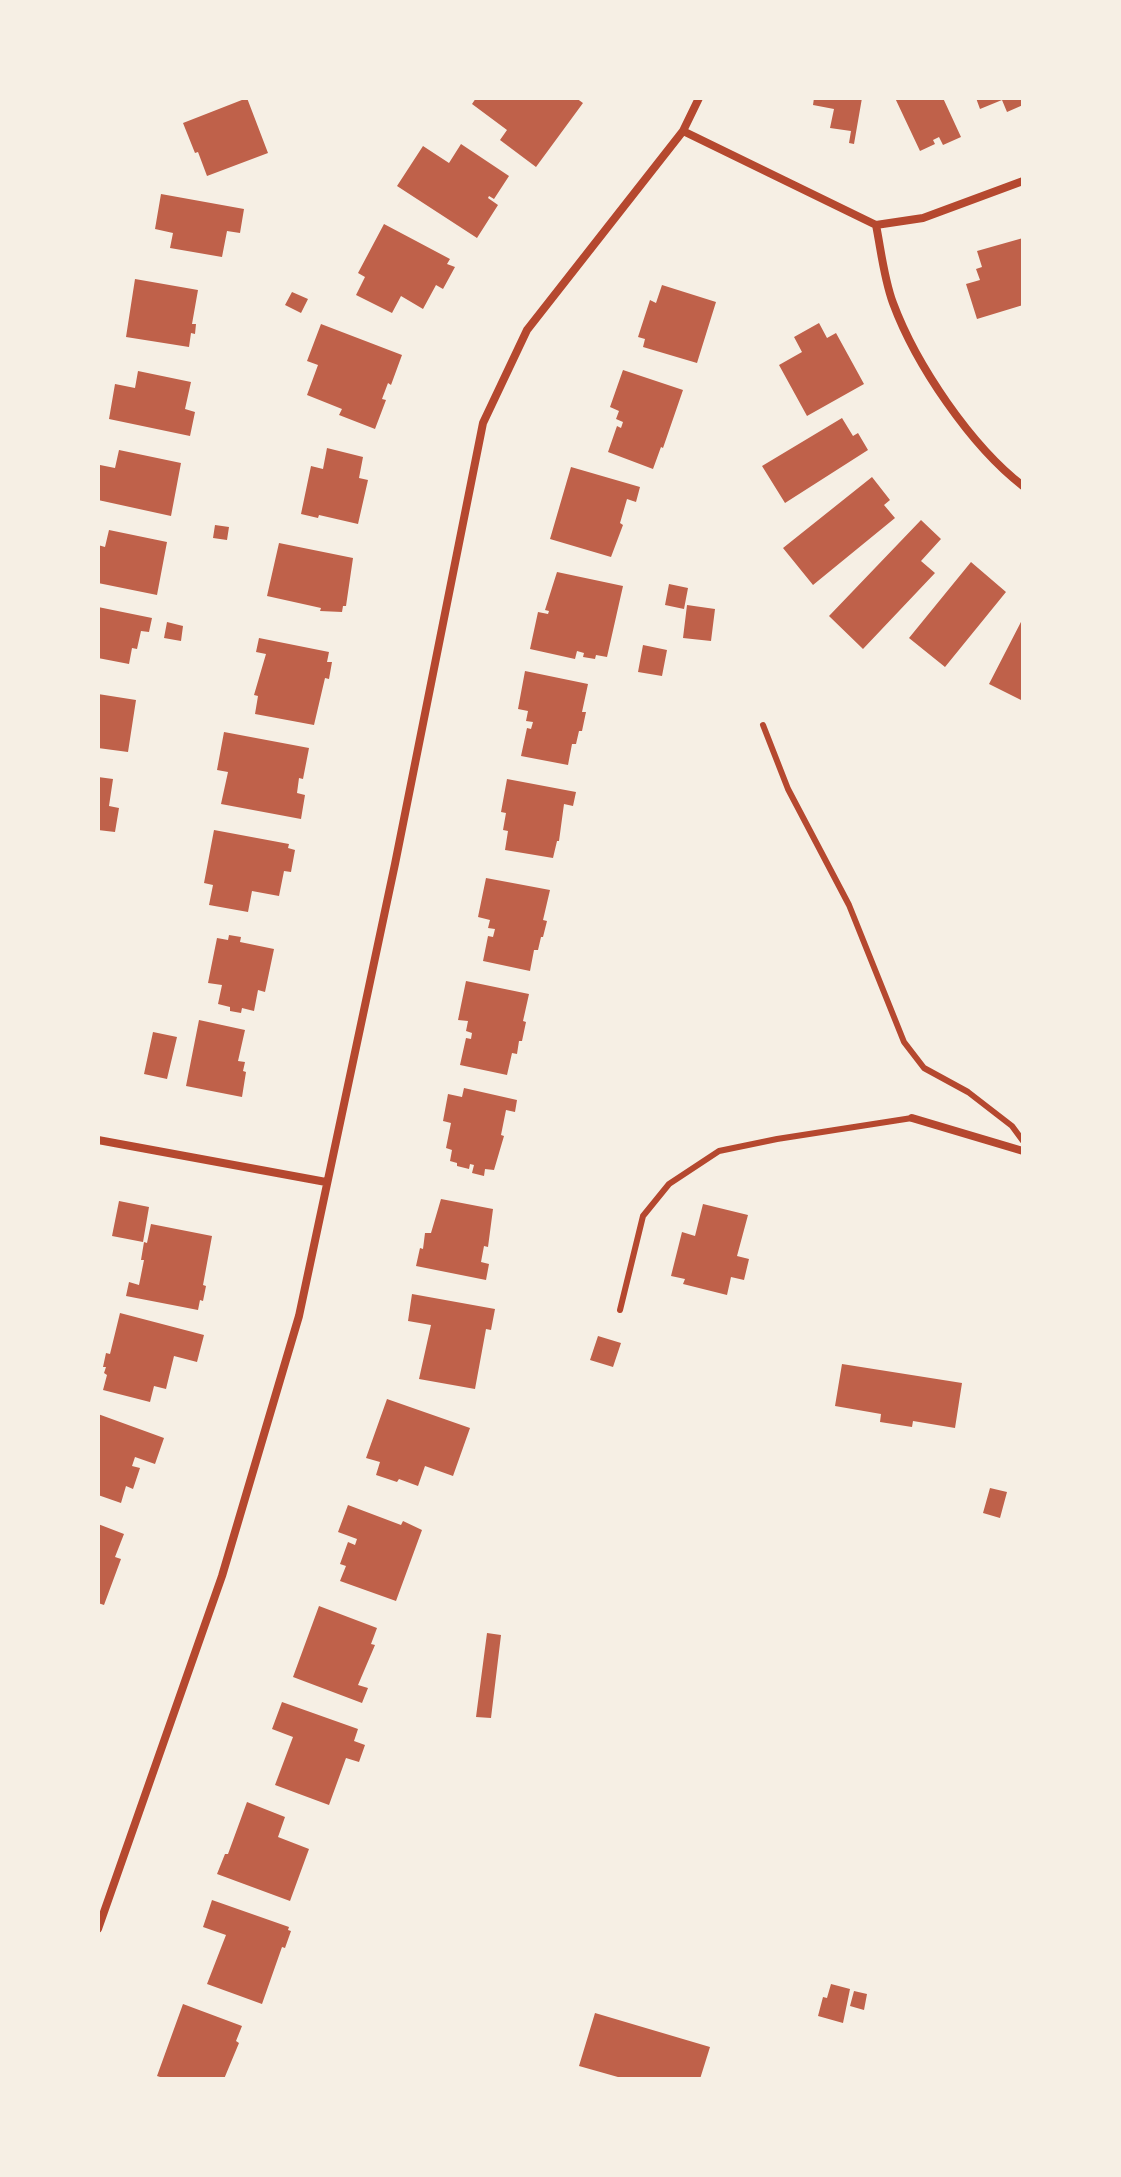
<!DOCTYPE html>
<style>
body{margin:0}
#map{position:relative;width:1121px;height:2177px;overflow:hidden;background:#f6efe4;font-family:"DM Sans",sans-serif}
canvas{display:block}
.frame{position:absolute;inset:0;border:100px solid #f6efe4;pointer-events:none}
</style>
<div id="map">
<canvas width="1121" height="2177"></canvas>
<div class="frame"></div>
</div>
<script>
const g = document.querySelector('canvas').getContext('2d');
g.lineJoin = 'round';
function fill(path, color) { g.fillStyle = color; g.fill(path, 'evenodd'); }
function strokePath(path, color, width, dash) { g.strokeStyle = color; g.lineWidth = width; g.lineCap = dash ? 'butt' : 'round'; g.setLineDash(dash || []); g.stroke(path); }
fill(new Path2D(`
 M247,98L268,153L207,176L198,152L195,153L183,123Z
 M476,98H576L583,103L536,167L500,140L507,130L472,104Z
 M814,98H862L854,144L849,143L851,131L830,128L834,109L813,105Z
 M895,98H943L961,137L943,145L939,137L933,140L935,144L920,151Z
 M976,98H1023V105L1007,112L1002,100L980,109Z
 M461,144L509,176L494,199L489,196L488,198L498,205L477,238L397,186L423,146L449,163Z
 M161,194L244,209L240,233L227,231L222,257L170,248L173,233L155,229Z
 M384,224L450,259L447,264L455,267L443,289L436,285L423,309L401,296L392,313L356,295L365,277L358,273Z
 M1023,238V305L977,319L966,284L980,280L976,269L982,267L977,251Z
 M135,279L198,290L192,324H196L195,334L191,333L189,347L126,337Z
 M662,285L716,302L697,363L643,347L645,339L638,337L650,300L656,303Z
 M292,292L308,299L301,313L285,305Z
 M819,323L827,338L836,333L864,384L807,416L779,365L802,352L794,337Z
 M321,324L402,355L391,385L388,383L382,399L386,400L375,429L339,415L342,409L307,395L318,365L307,361Z
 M623,370L683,390L663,448L661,447L653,469L608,452L617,426L621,428L623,422L616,419L619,411L610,407Z
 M138,371L191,382L185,409L195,412L190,436L109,419L115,384L135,388Z
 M842,418L853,436L858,433L868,450L785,503L762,466Z
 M327,448L363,457L359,478L368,480L358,524L319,515L318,518L301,514L311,466L323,469Z
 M119,450L181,463L171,516L98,500L100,465L115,468Z
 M571,467L640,487L636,502L627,499L620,523L623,525L611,557L550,539Z
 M872,477L890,500L884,505L895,518L813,585L783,548Z
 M921,520L941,539L921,561L935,573L863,649L829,616Z
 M215,525L229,527L227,540L213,538Z
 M109,530L167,542L157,595L98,583V545L105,547Z
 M279,543L353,558L346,606H343L342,612L320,611L321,608L267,596Z
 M971,562L1006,592L945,667L909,638Z
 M557,572L623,586L607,657L596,655L595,659L583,657L584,653L577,651L575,659L530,649L538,612L548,614L549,611L545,610Z
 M669,584L688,588L684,609L665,605Z
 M687,605L715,609L711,641L683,638Z
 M98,607L152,618L149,632L141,631L137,649L132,648L129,664L98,658Z
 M1023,618V701L989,684Z
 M167,622L183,626L181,641L164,638Z
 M259,638L329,652L327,662H332L329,679L325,678L314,725L255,714L258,696L254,695L266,654L256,652Z
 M643,645L667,650L662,676L638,672Z
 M525,671L588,684L582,712H586L582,731H579L576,744H572L568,765L521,756L527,728L531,729L533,722L526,721L528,711L518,709Z
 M98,694L136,700L128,752L98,748Z
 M224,732L309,748L303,779L299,778L297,793L305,795L301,819L221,804L228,772L217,770Z
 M98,777L113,779L109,806L119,808L115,832L98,830Z
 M507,779L576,792L573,806L564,804L559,841H557L553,858L505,850L508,831L503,830L506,813L501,812Z
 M214,830L289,844L288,848L295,850L291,872L284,871L279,896L252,891L248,912L209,905L213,885L204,883Z
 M486,878L550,890L543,920L547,921L543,937H541L538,950H534L530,971L483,961L488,936L493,937L495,929L488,928L490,920L478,917Z
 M229,935L241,937L240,942L274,949L265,992L258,990L254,1011L242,1008L241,1013L230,1011V1007L218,1004L222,985L208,983L217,938L228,940Z
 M466,981L529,994L523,1021L526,1022L522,1041H519L517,1054L512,1053L507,1075L460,1065L466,1038L471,1039L472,1033L466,1031L468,1021L458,1020Z
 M199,1020L245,1030L238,1061L245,1062L243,1071L246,1072L242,1097L186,1086Z
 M153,1032L177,1037L167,1079L144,1074Z
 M464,1088L517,1100L515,1112L506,1110L501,1135L504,1136L494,1170L485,1169L484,1176L472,1173L474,1165L470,1164L469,1169L457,1166V1163L450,1161L452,1150L446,1148L451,1123L443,1121L448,1094L462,1097Z
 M441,1199L493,1209L488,1247L484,1246L481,1262L489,1264L486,1280L416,1266L420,1248L423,1249L425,1233H431Z
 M119,1201L149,1207L143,1242L112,1236Z
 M703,1204L748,1215L737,1256L749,1259L744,1280L731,1277L727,1295L683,1284L685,1279L671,1276L682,1232L695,1236Z
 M151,1224L212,1236L203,1285L206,1286L203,1301L200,1300L198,1310L126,1296L129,1282L139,1285L144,1260H141L144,1242L147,1243Z
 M412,1294L495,1309L491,1330L486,1329L475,1389L419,1379L431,1325L408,1321Z
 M120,1313L204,1335L197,1362L174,1356L166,1389L154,1386L150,1402L103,1390L107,1375L104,1373L106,1367H103L106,1353L110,1354Z
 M598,1336L621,1343L613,1367L590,1360Z
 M842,1364L962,1383L955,1428L913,1421L912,1427L880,1422L881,1414L835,1406Z
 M387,1399L470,1428L453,1476L425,1466L418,1486L399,1479L397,1482L376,1475L380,1462L366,1458Z
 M98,1414L164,1438L155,1464L135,1457L132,1466L140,1468L133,1489L126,1486L121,1503L98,1495Z
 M990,1488L1007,1492L1000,1518L983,1513Z
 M348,1505L401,1525L403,1521L422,1530L396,1601L340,1581L346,1566L340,1564L348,1542L355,1545L357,1539L338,1532Z
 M98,1524L124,1534L115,1557L121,1559L104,1605L98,1603Z
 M319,1606L377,1628L371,1644L375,1645L358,1685L368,1688L362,1703L293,1677Z
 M487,1633L501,1635L491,1718L476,1717Z
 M282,1702L358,1729L354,1741L365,1745L359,1762L346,1758L329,1805L275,1785L293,1737L272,1729Z
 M247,1802L285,1817L278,1837L309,1849L290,1901L217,1874L225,1854H228Z
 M212,1900L289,1927L288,1930L291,1931L285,1948L282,1947L262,2004L207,1984L226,1935L203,1927Z
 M831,1984L850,1989L843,2023L818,2016L823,1997L827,1998Z
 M854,1991L867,1994L864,2010L850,2006Z
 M183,2004L242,2026L236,2041L239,2043L224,2079H166L157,2076Z
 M595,2013L710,2047L700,2079H625L579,2066Z`), '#bf614a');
strokePath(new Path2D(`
 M763,725L788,789L849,905L904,1042L924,1068L968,1092L1012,1126L1023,1141
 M620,1310L643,1216L669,1184L719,1151L777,1139L912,1118`), '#b5482f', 6);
strokePath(new Path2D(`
 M683,131L876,225L923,218L1023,181
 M876,225C881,250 884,279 893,303C916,365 971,446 1023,486
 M912,1118L1023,1151
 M98,1140L326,1182
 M98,1929L222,1576L299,1316L395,864L483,423L527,330L683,131L699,98`), '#b5482f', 8);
</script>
